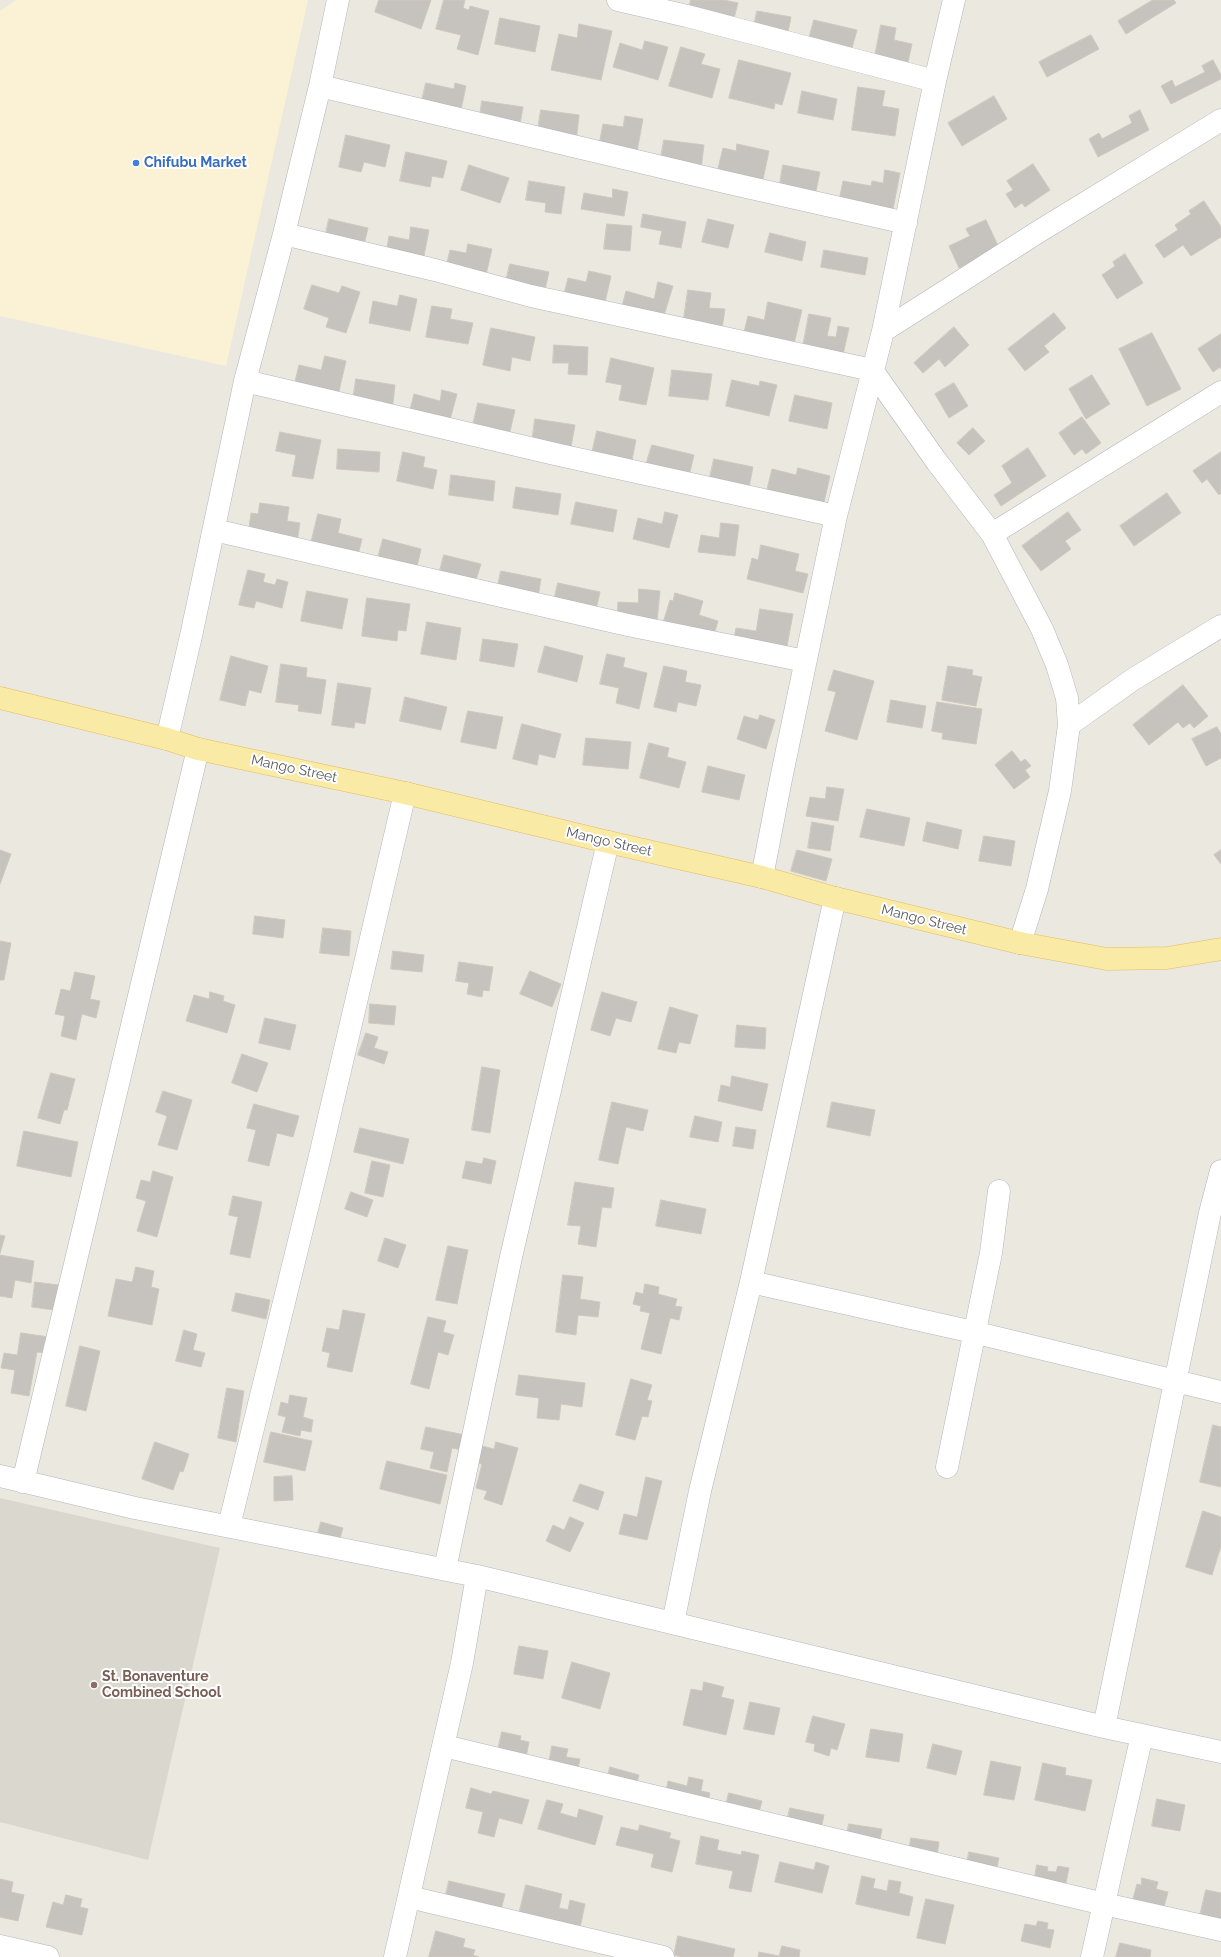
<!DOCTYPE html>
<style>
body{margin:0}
canvas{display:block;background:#eae8df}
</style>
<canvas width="1221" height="1957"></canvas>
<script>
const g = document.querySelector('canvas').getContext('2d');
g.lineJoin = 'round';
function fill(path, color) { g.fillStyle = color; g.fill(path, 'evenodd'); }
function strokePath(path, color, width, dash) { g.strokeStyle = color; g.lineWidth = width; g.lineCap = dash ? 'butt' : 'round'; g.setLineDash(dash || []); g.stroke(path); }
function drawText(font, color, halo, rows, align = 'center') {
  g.font = font + ' Raleway,sans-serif'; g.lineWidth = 4; g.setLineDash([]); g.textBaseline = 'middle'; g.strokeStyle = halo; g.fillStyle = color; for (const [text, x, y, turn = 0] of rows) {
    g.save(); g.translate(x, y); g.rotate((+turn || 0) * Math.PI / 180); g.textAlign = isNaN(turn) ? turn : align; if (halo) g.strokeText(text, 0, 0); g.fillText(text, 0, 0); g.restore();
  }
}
fill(new Path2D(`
 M16,0H308L226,366L0,316V11Z`), '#fbf1d4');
fill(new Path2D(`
 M0,1498L220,1548L148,1860L0,1822Z`), '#dad7ce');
const building = new Path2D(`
 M379,0H431L421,29L375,12Z
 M444,0H465L463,8L469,10L470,6L489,11L478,55L457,49L461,35L436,29Z
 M691,0H724L738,3L732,26L687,15Z
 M1153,0H1174L1176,3L1126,34L1118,21Z
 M757,11L791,17L785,47L753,31Z
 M500,18L540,26L535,52L495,44Z
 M814,20L857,30L848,62L809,39Z
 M579,24L612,31L601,80L551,70L559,34L577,38Z
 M881,25L896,28L894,40L912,44L908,62L875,56Z
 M1091,35L1099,49L1047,77L1039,62Z
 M645,41L668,47L658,80L613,67L620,43L642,50Z
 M681,47L705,54L701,64L720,69L712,98L669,86Z
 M739,60L791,73L782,105L775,103L774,109L729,98Z
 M1213,60L1221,75V79L1171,104L1161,86L1172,80L1175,87L1205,72L1202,66Z
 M426,83L454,89L455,83L466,86L458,124L419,113Z
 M858,87L885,91L882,106L899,109L895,136L852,130Z
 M802,91L837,99L833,120L798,113Z
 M994,96L1007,119L962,146L948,123Z
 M482,101L523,107L519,130L479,123Z
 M541,110L579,115L575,152L537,135Z
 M1140,110L1149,130L1098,157L1089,139L1099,133L1102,139L1132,123L1129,116Z
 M625,116L643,119L636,157L598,150L603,124L623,127Z
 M346,135L390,145L385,167L364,162L361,172L339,167Z
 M664,140L704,145L701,169L660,163Z
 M737,144L769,151L762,184L714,185L723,148L736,151Z
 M406,152L447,161L443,178L432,176L430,187L400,181Z
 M1033,164L1050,190L1025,207L1022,203L1015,208L1006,194L1013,190L1007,181Z
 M469,165L509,178L500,203L461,190Z
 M783,165L820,172L815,196L779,190Z
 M885,170L900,173L890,225L836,215L843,181L871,186L872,181L883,183Z
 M529,181L565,187L561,214L545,212L546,203L526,200Z
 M613,189L628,192L624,216L581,209L584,193L612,198Z
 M1204,201L1221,227V237L1191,256L1183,245L1164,258L1155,245L1178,230L1175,225L1191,214L1189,211Z
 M643,214L686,222L681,248L659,244L662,231L641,227Z
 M329,219L368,228L363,249L322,252Z
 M708,219L734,225L728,248L702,242Z
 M986,220L1000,250L959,268L949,246L970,236L966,229Z
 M607,224L632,226L630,251L604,249Z
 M411,227L429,230L423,261L386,254L389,236L409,240Z
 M770,233L806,242L802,261L765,252Z
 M468,244L492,249L486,275L446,267L450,250L466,253Z
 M824,250L868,258L865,275L821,267Z
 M1125,254L1143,283L1117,299L1102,275L1115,266L1113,262Z
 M510,264L549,272L542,303L503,294Z
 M589,271L611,276L603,311L562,302L568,278L586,282Z
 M658,282L673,286L662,322L621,310L626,291L654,299Z
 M312,285L339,293L342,286L360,292L346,333L326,327L329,318L304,309Z
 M688,290L711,293L709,308L725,309L722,329L683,325Z
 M400,295L417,299L410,331L369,323L373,301L397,306Z
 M768,302L802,310L793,348L743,336L748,316L764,320Z
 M432,306L452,309L450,319L473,323L468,344L426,337Z
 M1054,313L1066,328L1044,346L1049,352L1025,371L1008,349Z
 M809,314L831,318L827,336L836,337L838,326L849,328L843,355L802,352Z
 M954,327L969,345L945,367L939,359L923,373L914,363Z
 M491,328L535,337L530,361L512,357L510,371L483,365Z
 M1152,333L1181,389L1147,406L1119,349Z
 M1221,334V369L1220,367L1213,372L1198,349Z
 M554,345L588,347L587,375L568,374L569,363H553Z
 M325,356L346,361L336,404L292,394L299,365L321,370Z
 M611,358L654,368L646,405L619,400L622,385L606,382Z
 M672,370L712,374L708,400L669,396Z
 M1092,375L1110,404L1086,419L1069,389Z
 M356,379L395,385L392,412L353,400Z
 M732,380L759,386L760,381L777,385L769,416L726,406Z
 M954,383L968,406L949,418L935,394Z
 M442,390L457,394L450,420L410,410L414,394L440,401Z
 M795,395L832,403L827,429L789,421Z
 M478,403L515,410L509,436L469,443Z
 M1082,417L1101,443L1086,454L1082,449L1074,455L1059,433Z
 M535,419L575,425L571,447L532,442Z
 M973,428L985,441L969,455L957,443Z
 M597,431L636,440L631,465L589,467Z
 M280,432L321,440L313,479L292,476L296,455L276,451Z
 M652,445L694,455L689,476L646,465Z
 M1028,448L1046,476L1001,506L994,495L1012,483L1002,466Z
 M338,449L380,452L379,472L337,469Z
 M403,452L425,457L423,467L437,470L433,489L397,481Z
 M1221,452V493L1219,495L1207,479L1202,483L1193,471Z
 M714,459L753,467L748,493L708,486Z
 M798,468L830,476L822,511L762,510L772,469L796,475Z
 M451,475L495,481L493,501L449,495Z
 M516,487L561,494L558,515L513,508Z
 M1167,493L1181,513L1134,546L1120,526Z
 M576,502L617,510L613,532L571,524Z
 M260,503L289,507L287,521L300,523L297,542L248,535L251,513L258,514Z
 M665,512L678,515L669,548L633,539L638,518L662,524Z
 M1068,512L1081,530L1065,541L1071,549L1041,571L1022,546Z
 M318,514L341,519L338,533L362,539L356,563L309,552Z
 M721,523L739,525L735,556L698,552L701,535L719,538Z
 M383,539L421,549L417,567L375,569Z
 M761,545L799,554L795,571L808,574L803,593L747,579L752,558L758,560Z
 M444,555L481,564L475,583L439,574Z
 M248,570L265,574L263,582L275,585L277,579L288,582L282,608L256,601L254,608L239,605Z
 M501,571L541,579L538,597L497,590Z
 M558,583L600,592L595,614L553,605Z
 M639,589L660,591L657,621L617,617L618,602L638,603Z
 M307,591L348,599L342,629L301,621Z
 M675,593L703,601L699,615L718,621L713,638L658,639L670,600L673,601Z
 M367,598L410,604L406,631L398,630L397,641L362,636Z
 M760,609L793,614L784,662L731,654L736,628L756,631Z
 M427,622L461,628L456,660L421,654Z
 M483,639L518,644L514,667L480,661Z
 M545,646L583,656L577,682L538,672Z
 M607,654L625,658L623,667L647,673L639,709L616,703L619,688L600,684Z
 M231,656L268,666L261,693L249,690L245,706L220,700Z
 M281,664L307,668L306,677L326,680L321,714L298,711L299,705L276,702Z
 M664,666L687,671L685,682L701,685L696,706L678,702L676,712L654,707Z
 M948,666L973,670L972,675L982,677L976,706L942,700Z
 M834,670L874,681L857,740L825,731L836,692L828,690Z
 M338,683L371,688L365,724L355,722L354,728L332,725Z
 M1183,685L1208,716L1194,728L1190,723L1183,728L1178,722L1149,745L1133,725Z
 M405,697L447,707L441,730L400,721Z
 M891,700L926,706L922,728L887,722Z
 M937,702L982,709L976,744L942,739L943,733L932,731Z
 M468,711L503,717L496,749L461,742Z
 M760,715L775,720L766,749L737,739L744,716L758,720Z
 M522,724L561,734L555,758L539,754L537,765L513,759Z
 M1217,727L1221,734V758L1206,766L1192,739Z
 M586,738L631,742L628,769L583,765Z
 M649,743L669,748L667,757L686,762L679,788L640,778Z
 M1012,751L1021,762L1025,759L1031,766L1025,770L1030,777L1014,789L995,765Z
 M708,766L745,775L739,800L702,792Z
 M827,787L844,789L838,821L806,816L810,797L825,799Z
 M867,809L910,818L904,846L860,837Z
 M812,822L834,826L830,851L808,848Z
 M927,822L962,830L958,849L923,841Z
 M984,836L1015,841L1011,866L979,861Z
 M0,850L11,854L0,884Z
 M797,850L832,859L826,881L791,871Z
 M1221,850V864L1214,855Z
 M255,916L285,920L283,938L253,934Z
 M323,928L351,931L349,956L320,953Z
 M0,941L11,943L4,980H0Z
 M393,951L424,955L422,972L391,969Z
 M459,962L493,967L489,991L483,990L482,997L467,994L469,983L456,981Z
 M530,971L561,984L552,1007L520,994Z
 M75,972L95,976L90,999L100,1001L96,1018L82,1014L76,1040L61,1036L65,1016L55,1014L61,989L70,991Z
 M210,992L224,996L223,1001L235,1005L227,1033L186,1021L194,995L209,999Z
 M602,992L637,1002L631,1022L616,1018L610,1036L591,1030Z
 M370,1004L396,1006L394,1025L369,1023Z
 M670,1007L698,1015L690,1044L679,1042L676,1053L658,1049Z
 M265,1018L296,1025L290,1050L259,1043Z
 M737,1025L766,1028L765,1049L735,1047Z
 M366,1033L378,1037L374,1048L388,1052L384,1064L358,1055Z
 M242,1054L268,1063L257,1092L232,1083Z
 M482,1067L500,1070L490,1133L472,1130Z
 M51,1073L75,1079L67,1110H64L60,1124L38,1118Z
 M732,1076L768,1084L762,1111L718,1101L721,1085L730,1087Z
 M163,1091L192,1100L177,1150L158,1145L167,1116L156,1112Z
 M612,1102L648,1110L643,1131L626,1127L618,1164L599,1160Z
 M832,1102L875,1110L870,1136L827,1127Z
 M254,1104L299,1116L293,1137L277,1133L269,1166L248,1161L256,1130L247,1128Z
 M695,1116L722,1122L718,1142L690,1137Z
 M736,1127L756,1130L753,1149L733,1146Z
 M360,1128L409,1139L403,1164L354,1152Z
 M24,1131L78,1142L71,1177L17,1166Z
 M484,1158L496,1161L491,1184L462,1178L466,1161L482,1164Z
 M372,1161L390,1165L383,1197L365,1193Z
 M153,1171L173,1177L157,1237L137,1231L146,1201L136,1198L141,1180L150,1182Z
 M575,1182L614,1188L611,1208L602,1207L596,1247L578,1244L581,1226L568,1225Z
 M351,1192L373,1200L367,1217L345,1209Z
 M233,1196L262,1202L250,1258L230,1254L238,1217L229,1215Z
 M661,1200L706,1209L701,1234L656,1226Z
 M0,1235L5,1236L0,1253Z
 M385,1238L406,1245L398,1268L378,1261Z
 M448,1246L468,1250L457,1304L436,1300Z
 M0,1255L34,1261L31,1283L15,1280L12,1298L0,1296Z
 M136,1267L154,1271L151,1287L159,1289L152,1325L108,1316L116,1279L132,1282Z
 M563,1275L583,1277L580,1299L600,1302L598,1317L578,1315L576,1335L556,1332Z
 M35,1282L58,1285L54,1310L32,1307Z
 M645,1284L659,1287L658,1294L677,1299L675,1306L682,1307L679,1320L670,1318L661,1354L641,1349L650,1313L640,1311L641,1306L633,1304L636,1292L643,1294Z
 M236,1293L270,1300L266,1319L232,1311Z
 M343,1310L365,1314L352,1372L327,1367L330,1353L322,1351L327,1328L339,1330Z
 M428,1317L446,1321L443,1332L454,1335L448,1355L438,1352L429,1389L411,1384Z
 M184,1330L197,1334L193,1350L205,1353L201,1367L176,1361Z
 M21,1333L49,1337L46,1353L37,1352L29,1396L11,1393L15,1370L1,1368L4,1353L17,1355Z
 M80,1346L100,1351L86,1411L66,1406Z
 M519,1375L585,1383L582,1407L561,1404L559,1420L537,1418L539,1398L516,1395Z
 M631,1379L652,1385L647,1400L652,1401L648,1417L642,1416L635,1440L616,1435Z
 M227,1388L244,1391L236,1442L218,1438Z
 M290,1395L307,1398L303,1417L313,1420L311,1432L301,1430L300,1436L282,1432L286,1417L278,1415L281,1402L288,1404Z
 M1213,1425L1221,1427V1487L1200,1482Z
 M426,1427L465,1435L462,1450L452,1448L447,1472L430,1468L434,1452L421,1449Z
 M271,1432L312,1441L305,1471L264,1462Z
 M155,1442L189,1454L183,1472L180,1471L173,1490L142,1479Z
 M496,1442L518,1448L502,1505L484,1499L487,1491L476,1488L482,1464L477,1463L482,1446L494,1449Z
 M387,1461L447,1475L440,1504L380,1489Z
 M292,1476L293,1500L274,1501V1477Z
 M646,1477L662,1481L647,1540L619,1534L624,1514L637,1517Z
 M580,1484L604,1492L598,1510L573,1501Z
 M1203,1511L1221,1517V1546L1212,1575L1186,1567Z
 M570,1517L584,1523L570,1552L546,1541L553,1525L564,1530Z
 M321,1522L343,1528L338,1545L316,1540Z
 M519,1646L548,1651L543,1679L514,1674Z
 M572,1662L610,1673L600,1709L562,1698Z
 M704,1682L724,1687L721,1697L734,1700L726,1735L683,1725L691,1689L702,1691Z
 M750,1702L780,1708L774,1735L744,1729Z
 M813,1716L845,1724L837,1750L831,1748L829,1756L814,1751L815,1744L806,1742Z
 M871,1729L903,1734L899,1762L866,1757Z
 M502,1732L521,1736L520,1740L529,1742L524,1768L495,1762Z
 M933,1744L962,1751L956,1775L927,1768Z
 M552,1746L568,1749L566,1757L580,1759L576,1779L547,1774Z
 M991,1761L1021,1767L1014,1800L984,1795Z
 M1043,1763L1066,1768L1065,1775L1092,1780L1085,1811L1035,1800Z
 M610,1767L639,1775L634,1795L607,1780Z
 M689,1777L703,1780L701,1791L710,1793L706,1811L664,1802L668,1781L687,1786Z
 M471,1788L491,1794L493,1791L529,1800L522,1824L499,1818L494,1837L478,1833L483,1812L466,1808Z
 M729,1793L762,1801L757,1820L724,1812Z
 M1157,1799L1185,1805L1180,1831L1152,1826Z
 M547,1800L563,1804L560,1813L577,1818L579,1809L603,1816L595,1845L538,1829Z
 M790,1808L824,1815L819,1839L786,1827Z
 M849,1824L882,1829L878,1851L845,1846Z
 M640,1825L671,1833L669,1838L680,1841L672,1872L651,1867L654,1854L616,1845L621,1827L638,1831Z
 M701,1836L719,1840L717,1850L741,1855L742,1851L759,1855L751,1892L729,1888L733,1871L696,1864Z
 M911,1838L939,1842L936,1862L908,1858Z
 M969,1852L999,1858L995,1876L966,1870Z
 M780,1862L814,1870L816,1862L829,1866L822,1893L775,1882Z
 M1037,1865L1048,1867L1047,1871L1056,1872L1058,1866L1069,1868L1064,1893L1033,1887Z
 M862,1876L875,1879L873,1888L887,1891L889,1880L901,1882L899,1893L913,1897L909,1916L856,1904Z
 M1142,1878L1158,1882L1156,1889L1168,1892L1161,1918L1130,1910L1137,1884L1141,1885Z
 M0,1879L13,1882L11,1892L24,1895L18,1921L0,1917Z
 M449,1881L505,1894L498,1922L445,1899Z
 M526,1885L562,1894L559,1908L568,1910L570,1900L585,1904L579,1933L515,1931Z
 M1206,1890L1221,1893V1930L1198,1924Z
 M66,1895L82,1899L80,1907L88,1909L82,1935L46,1927L53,1902L63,1905Z
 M926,1899L954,1905L945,1944L917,1938Z
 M1038,1921L1048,1923L1047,1929L1054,1930L1050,1948L1021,1941L1025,1924L1036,1926Z
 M436,1931L465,1939L463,1947L475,1950L473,1955L479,1957H429Z
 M678,1936L735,1949L733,1957H682L674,1955Z
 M1120,1943L1151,1950L1150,1957H1116Z
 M782,1946L800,1950L799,1957H758L759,1952L779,1956Z`);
fill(building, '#c6c2bd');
strokePath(building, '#cec9be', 1);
const minor = new Path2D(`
 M618,0L687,16L935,81
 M320,86L729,183L906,223
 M284,234L435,270L531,296L872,370L937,462L992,534L1042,629L1057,665L1067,698L1069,725L1060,791L1037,889L1020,943
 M883,331L1038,232L1221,120
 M245,381L555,454L836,516
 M214,530L628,625L805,661
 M992,534L1221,392
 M1069,725L1132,680L1221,626
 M167,739L191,636L245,381L284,234L320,86L338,0
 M762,877L781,779L836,516L883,331L935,81L954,0
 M751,1282L973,1332L1221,1392
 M947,1467L991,1253L999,1191
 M0,1476L135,1508L477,1576L1104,1727L1221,1752
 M23,1482L198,749
 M229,1526L319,1160L405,793
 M445,1569L511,1257L608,842
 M673,1623L700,1491L751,1282L835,898
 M1104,1727L1210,1213L1221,1171
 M444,1746L1104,1904L1221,1930
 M409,1897L663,1957
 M0,1946L48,1957
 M395,1957L462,1663L477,1576
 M1092,1957L1142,1735`);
const major = new Path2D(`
 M0,698L167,739L198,749L405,793L608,842L762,877L835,898L1020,943L1107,959L1167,958L1221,949`);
strokePath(minor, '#b2b6ba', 23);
strokePath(major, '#e6bd5d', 23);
strokePath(minor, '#fff', 22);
strokePath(major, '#f9eaa6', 22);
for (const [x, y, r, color] of [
 [136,163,4,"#3f7fe0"],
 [94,1685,4,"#8d6e63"]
]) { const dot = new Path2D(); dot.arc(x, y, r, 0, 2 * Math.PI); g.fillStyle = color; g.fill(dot); strokePath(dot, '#fff', 1.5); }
drawText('bold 14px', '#366cbe', '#fff', [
 ["Chifubu Market",144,163]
], 'left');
drawText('14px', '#585c60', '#fff', [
 ["Mango Street",294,769,12],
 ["Mango Street",609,842,13],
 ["Mango Street",924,920,14]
]);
drawText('bold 14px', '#785e54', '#fff', [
 ["St. Bonaventure",102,1677],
 ["Combined School",102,1693]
], 'left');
</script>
